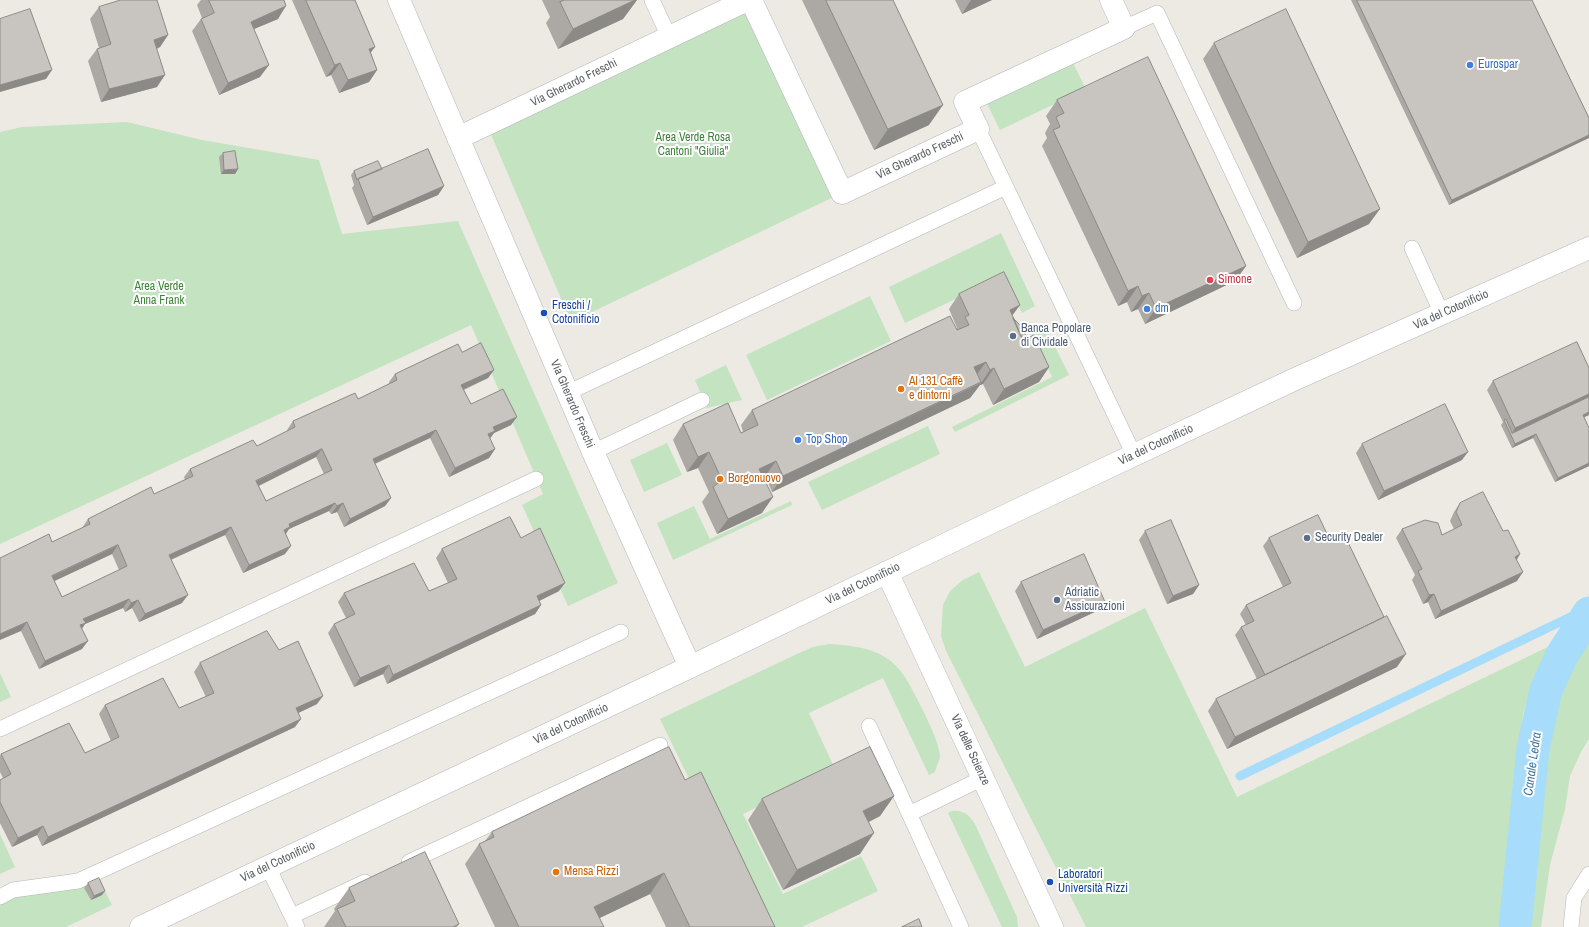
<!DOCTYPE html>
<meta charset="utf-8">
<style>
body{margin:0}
canvas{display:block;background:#edeae3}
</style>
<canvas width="1589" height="927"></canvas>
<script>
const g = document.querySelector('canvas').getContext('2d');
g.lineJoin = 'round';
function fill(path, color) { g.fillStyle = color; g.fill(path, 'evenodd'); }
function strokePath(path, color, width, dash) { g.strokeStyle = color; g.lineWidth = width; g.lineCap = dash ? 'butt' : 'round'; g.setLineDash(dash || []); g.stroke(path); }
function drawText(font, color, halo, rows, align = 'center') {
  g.font = font + ' "Archivo Narrow",sans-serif'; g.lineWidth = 4; g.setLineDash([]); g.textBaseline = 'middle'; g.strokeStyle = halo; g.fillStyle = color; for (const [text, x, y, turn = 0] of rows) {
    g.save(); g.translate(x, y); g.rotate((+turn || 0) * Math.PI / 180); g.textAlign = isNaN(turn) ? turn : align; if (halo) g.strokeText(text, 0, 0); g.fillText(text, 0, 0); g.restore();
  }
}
fill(new Path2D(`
 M747,0L842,193L571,322L487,125Z
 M1071,59L1086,89L1000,130L985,100Z
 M127,122L202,140L319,160L342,234L458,221L618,583L568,606L522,505L543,494L471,325L0,544V132L22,127Z
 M1001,233L1035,306L1022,313L1004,276L905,323L889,287Z
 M870,296L891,341L767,400L746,355Z
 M1046,328L1069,375L955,432L952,427L1052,377L1032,334Z
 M726,365L742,400L707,408L695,380Z
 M928,426L940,454L822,510L808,482Z
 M667,443L682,475L644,492L630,460Z
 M791,501L792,505L673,560L657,523L694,506L710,539Z
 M979,572L1025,667L1145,608L1237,797L1556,643L1542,662L1532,684L1523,715L1503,927H1086L946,651L941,636L943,605L950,591L963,580Z
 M1589,629V739L1581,752L1570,776L1565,809L1550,865L1541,927H1523L1538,772L1547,723L1556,688L1572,655Z
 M829,644C848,645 869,647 885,657C894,662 903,673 908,682C916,696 941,743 940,757C939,762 936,767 935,772L929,775L883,678L809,713L835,769L743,814L783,894L861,856L878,891L802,927H761L660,719L799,653L813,647Z
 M0,673L11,697L0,702Z
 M952,811C964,810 969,815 975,824L1017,917L1018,927H1002L948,813Z
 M0,834L15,867L0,874Z
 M97,875L112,905L66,927H0V904L16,896Z`), '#c4e3c1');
strokePath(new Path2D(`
 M1240,776L1589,608`), '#a7dcfa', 9);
strokePath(new Path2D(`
 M1515,927L1533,749L1546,690L1562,655L1589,613`), '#a7dcfa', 33);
const lane = new Path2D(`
 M652,0L669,37
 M1124,28L1157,13L1294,303
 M978,129L1006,187
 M1412,248L1442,314
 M567,393L1006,187L1134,455
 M593,452L702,400
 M869,726L961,927
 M0,729L536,479
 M909,814L983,778
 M409,862L660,745
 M268,867L297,927
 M0,897L13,890L78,881L621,632
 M292,916L365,882
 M1571,927L1574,898L1589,874`);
const street = new Path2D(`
 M399,0L593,452L690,667
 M751,0L842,193L978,129L965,102L1124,28L1111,0
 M458,138L747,0`);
const secondary = new Path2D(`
 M887,572L1052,927
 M141,927L690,667L990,523L1293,380L1589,248`);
strokePath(lane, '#b4b6ba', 16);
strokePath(street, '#b4b6ba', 23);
strokePath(secondary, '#b5b8bd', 23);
strokePath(lane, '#fff', 15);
strokePath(street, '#fff', 22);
strokePath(secondary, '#fff', 22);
fill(new Path2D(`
 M201,0H284L278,19L254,29L260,77L219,95L192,31L201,19L202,18L197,5Z
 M292,0H355L371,53L377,70L369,82L339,93L331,75L326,77Z
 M542,0H637L623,19L558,49L546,23L550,17Z
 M802,0H893L929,125L874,150Z
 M955,0H992L962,14Z
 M1351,0H1532L1589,118L1449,205Z
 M99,7L168,35L160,47L157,49V87L101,102L88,61L97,49L99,48L90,19Z
 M1214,43L1369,224L1297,258L1203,59Z
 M1057,100L1246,266L1235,281L1145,324L1138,309L1131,312L1127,302L1118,306L1042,146L1047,138L1045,133L1050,124L1046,116Z
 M223,153L238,169L235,174H221L219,157Z
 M382,169L444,186L438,195L367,225L352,188L354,185L351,175L354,171Z
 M959,294L1012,315L1026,338L1049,367L1039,382L993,405L983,384L980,385L970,398L772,492L765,476L763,477L762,513L717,534L702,502L709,492L698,468L687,472L673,440L683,424L741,433L743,432L741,425L752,410L956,329L957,328L949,309Z
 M462,352L494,370L488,378L464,390L471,404L511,425L494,433L490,439L495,449L489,458L449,477L430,438L375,464L391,498L385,506L344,527L337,512L331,514L329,511L289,529L286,534L285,554L243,573L225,535L171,560L182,603L139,622L132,608L125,612L123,608L85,624L82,629V649L39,669L21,631L52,542L82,528L88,519L154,494L185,480L184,477L190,469L257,446L288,431L287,430L293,421L358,399L389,384V382L395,374ZM316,457L324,474L266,501L259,486ZM112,554L119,570L62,597L54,581Z
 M1589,368V415L1584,417L1589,466L1555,482L1533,438L1512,448L1501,425L1503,422L1487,390L1493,381Z
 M1362,444L1462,460L1378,500L1356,453Z
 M1460,503L1503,531L1520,554L1517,560V581L1435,619L1428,602L1423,604L1412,580L1415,575L1396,538L1402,529L1442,535L1454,529L1450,521L1454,512Z
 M1145,531L1199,585L1193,594L1167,604L1139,540Z
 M521,538L559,591L539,601L541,605L535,614L387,684L383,674L354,687L328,633L334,624L346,618L338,602L344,593L429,591L448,583L436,558L442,549Z
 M1269,538L1330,540L1397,667L1227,749L1208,711L1216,699L1257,679L1235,635L1241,627L1246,625L1240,614L1246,605L1283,587L1263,546Z
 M1021,582L1099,610L1037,639L1015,591Z
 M279,650L317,704L298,713L295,727L42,846L37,835L12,847L0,823V780L3,778L0,772V756L1,754L85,753L111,741L99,714L105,705L179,708L206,697L194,672L200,663Z
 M685,780L775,927H666L650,894L599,918L604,927H495L465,864L479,844L485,841L492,832Z
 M894,796L880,816L869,822L860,854L783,890L748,820L762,799Z
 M88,883L102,895L91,900L84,888Z
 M349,888L459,924L457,927H324L335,911L334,909Z`), '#aca9a5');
fill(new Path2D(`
 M635,0H637L623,19L558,49L573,29Z
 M971,0H992L962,14Z
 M286,6L278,19L242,34L251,22Z
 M168,35L160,47L145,52L154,40Z
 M375,47L366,59L369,49Z
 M340,63L331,75L326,77L335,65Z
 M269,65L260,77L219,95L228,83Z
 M52,70L46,79L0,92V85Z
 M377,70L369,82L339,93L348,80Z
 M165,75L157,87L101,102L109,89Z
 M943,105L929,125L874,150L888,129Z
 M1589,135V138L1449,205L1452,200Z
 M238,169L235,174H221L224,170Z
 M444,186L438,195L367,225L373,217Z
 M1380,209L1369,224L1297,258L1308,242Z
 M1246,266L1235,281L1145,324L1156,308Z
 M1138,286L1127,302L1118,306L1128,291Z
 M1149,293L1138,309L1131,312L1142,296Z
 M1020,305L1009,320L1010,310Z
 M986,362L975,377L974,367Z
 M1049,367L1039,382L993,405L1004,389Z
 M994,368L983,384L980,385L970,398L772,492L783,476L981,383L990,370Z
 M494,370L488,378L455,393L461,385Z
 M1589,394V400L1511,435L1515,428Z
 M1589,412V415L1580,419L1583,415Z
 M517,417L511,425L494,433L489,439L482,442L493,427Z
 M436,430L430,438L367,467L373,459Z
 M1536,434L1533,438L1512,448L1515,444Z
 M322,449L316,457L250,490L256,481Z
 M495,449L489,458L449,477L455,468Z
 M709,452L698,468L687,472L698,457Z
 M1468,452L1462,460L1378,500L1384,491Z
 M776,461L765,476L749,485L759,469Z
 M1589,463V466L1555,482L1558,478Z
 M773,497L762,513L717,534L728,519Z
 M391,498L385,506L344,527L350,519Z
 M335,503L329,511L289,529L284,536L278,539L289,524Z
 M343,503L337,512L331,514L337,506Z
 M231,527L225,535L163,563L169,555Z
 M118,545L112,554L46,585L52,576Z
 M291,546L285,554L243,573L249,565Z
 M1520,554L1514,563L1515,557Z
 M1523,572L1517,581L1435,619L1441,611Z
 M565,583L559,591L531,605L537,596Z
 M1199,585L1193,594L1167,604L1173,596Z
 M1434,594L1428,602L1423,604L1429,595Z
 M188,595L182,603L139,622L145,614Z
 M129,599L123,608L85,624L80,631L74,634L83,619Z
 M138,600L132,608L125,612L131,603Z
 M1105,602L1099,610L1037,639L1043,630Z
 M541,605L535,614L387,684L393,675Z
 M27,622L21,631L0,640V634Z
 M88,641L82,649L39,669L45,661Z
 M1406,654L1397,667L1227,749L1235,737Z
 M389,665L383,674L354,687L360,678Z
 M323,696L317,704L290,717L296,708Z
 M301,719L295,727L42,846L48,837Z
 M894,796L880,816L849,832L863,811Z
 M43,826L37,835L12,847L18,838Z
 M874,833L860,854L783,890L797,870Z
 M664,873L650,894L581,927L594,907Z
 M105,891L102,895L91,900L94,896Z`), '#8c8a86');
const building = new Path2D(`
 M121,0H157L168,35L154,40L165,75L109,89L97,49L111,44L99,7Z
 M209,0H284L286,6L251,22L269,65L228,83L201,19L214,13Z
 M306,0H355L375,47L369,49L377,70L348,80L340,63L335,65Z
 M565,0H635L573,29L560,2Z
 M826,0H893L943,105L888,129Z
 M1357,0H1532L1589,118V135L1452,200Z
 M30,9L52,70L0,85V19Z
 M1286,9L1380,209L1308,242L1214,43Z
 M1148,57L1246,266L1156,308L1149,293L1142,296L1138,286L1128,291L1053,130L1060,127L1056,117L1064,113L1057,100Z
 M428,149L444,186L373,217L358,179Z
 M235,151L238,169L224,170L223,153Z
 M378,161L382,169L358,179L357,180L354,171Z
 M1004,272L1020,305L1010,310L1023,340L1034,335L1049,367L1004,389L994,368L990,370L986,362L974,367L981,382L783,476L776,461L759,469L773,497L728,519L713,487L722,480L709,452L698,457L683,424L728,403L741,433L758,425L752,410L950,316L957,330L969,325L965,317L969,315L959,294Z
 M1013,318L1024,329L1026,338L1023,340Z
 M1577,342L1589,368V394L1515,428L1493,381Z
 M481,343L494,370L461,385L471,404L503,389L517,417L493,427L495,431L488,434L495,449L455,468L436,430L373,459L391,498L350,519L343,503L337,506L335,503L289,524L290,527L284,530L291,546L249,565L231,527L169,555L188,595L145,614L138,600L131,603L129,599L83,619L86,623L80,625L88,641L45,661L27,622L0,634V558L49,534L52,542L90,524L88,519L151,487L154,494L193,476L190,469L253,440L257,446L295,427L293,421L355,393L358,399L397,380L395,374L458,344L462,352ZM322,449L332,470L266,501L256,481ZM118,545L127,566L62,597L52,576Z
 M1589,397V412L1583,415L1589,428V463L1558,478L1536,434L1515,444L1504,420L1506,419L1512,433Z
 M1445,404L1468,452L1384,491L1362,444Z
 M1483,492L1503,531L1508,530L1520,554L1515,557L1523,572L1441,611L1434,594L1429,595L1418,571L1422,569L1402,529L1425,520L1438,523L1442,535L1462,525L1456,512L1460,503Z
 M1318,515L1330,540L1344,534L1384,617L1265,675L1241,627L1254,621L1246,605L1291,583L1269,538Z
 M510,517L521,538L540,528L565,583L537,596L541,605L393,675L389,665L360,678L334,624L355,614L344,593L414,563L429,591L457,579L442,549Z
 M1171,520L1199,585L1173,596L1145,531Z
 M1084,554L1105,602L1043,630L1021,582Z
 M1387,616L1406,654L1235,737L1216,699Z
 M267,631L279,650L298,641L323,696L296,708L301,719L48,837L43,826L18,838L0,802V780L11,774L1,754L69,723L85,753L119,737L105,705L163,678L179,708L214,693L200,663Z
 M669,747L685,780L701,772L775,927H690L664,873L594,907L604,927H519L479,844L494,837L492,832Z
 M870,747L894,796L863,811L874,833L797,870L762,799Z
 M425,852L459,924L453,927H346L337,909L355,901L349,888Z
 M99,878L105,891L94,896L88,883Z
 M919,919L922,927H902Z`);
fill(building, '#c8c5c0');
strokePath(building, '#8c8a86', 1);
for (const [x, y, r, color] of [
 [1470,65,4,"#3f7fe0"],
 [1210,280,4,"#e0444e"],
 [1147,309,4,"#3f7fe0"],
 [544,313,4,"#1a4fb4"],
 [1013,336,4,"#5c6f8a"],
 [901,389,4,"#e8710a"],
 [798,440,4,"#3f7fe0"],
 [720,479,4,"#e8710a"],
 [1307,538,4,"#5c6f8a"],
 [1057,600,4,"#5c6f8a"],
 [556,872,4,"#e8710a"],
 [1050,882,4,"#1a4fb4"]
]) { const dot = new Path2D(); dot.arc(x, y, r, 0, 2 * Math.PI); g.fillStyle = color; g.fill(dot); strokePath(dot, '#fff', 1.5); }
drawText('12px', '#366cbe', '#fff', [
 ["Eurospar",1478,65],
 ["dm",1155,309],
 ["Top Shop",806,440]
], 'left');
drawText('12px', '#5b5f63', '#fff', [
 ["Via Gherardo Freschi",574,83,-26],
 ["Via Gherardo Freschi",920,156,-25],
 ["Via del Cotonificio",1451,310,-24],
 ["Via Gherardo Freschi",572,404,67],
 ["Via del Cotonificio",1156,445,-25],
 ["Via del Cotonificio",863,584,-26],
 ["Via del Cotonificio",571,724,-25],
 ["Via delle Scienze",970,750,65],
 ["Via del Cotonificio",278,862,-25]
]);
drawText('12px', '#3d833a', '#fff', [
 ["Area Verde Rosa",693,138],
 ["Cantoni \"Giulia\"",693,152],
 ["Area Verde",159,287],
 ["Anna Frank",159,301]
]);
drawText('12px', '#be3a42', '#fff', [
 ["Simone",1218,280]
], 'left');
drawText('12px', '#164399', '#fff', [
 ["Freschi /",552,306],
 ["Cotonificio",552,320],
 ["Laboratori",1058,875],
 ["Università Rizzi",1058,889]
], 'left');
drawText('12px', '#4e5e75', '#fff', [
 ["Banca Popolare",1021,329],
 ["di Cividale",1021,343],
 ["Security Dealer",1315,538],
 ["Adriatic",1065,593],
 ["Assicurazioni",1065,607]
], 'left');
drawText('12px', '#c56008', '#fff', [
 ["Al 131 Caffè",909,382],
 ["e dintorni",909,396],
 ["Borgonuovo",728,479],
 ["Mensa Rizzi",564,872]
], 'left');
drawText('italic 13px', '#4279a2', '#fff', [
 ["Canale Ledra",1533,764,-82]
]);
</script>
